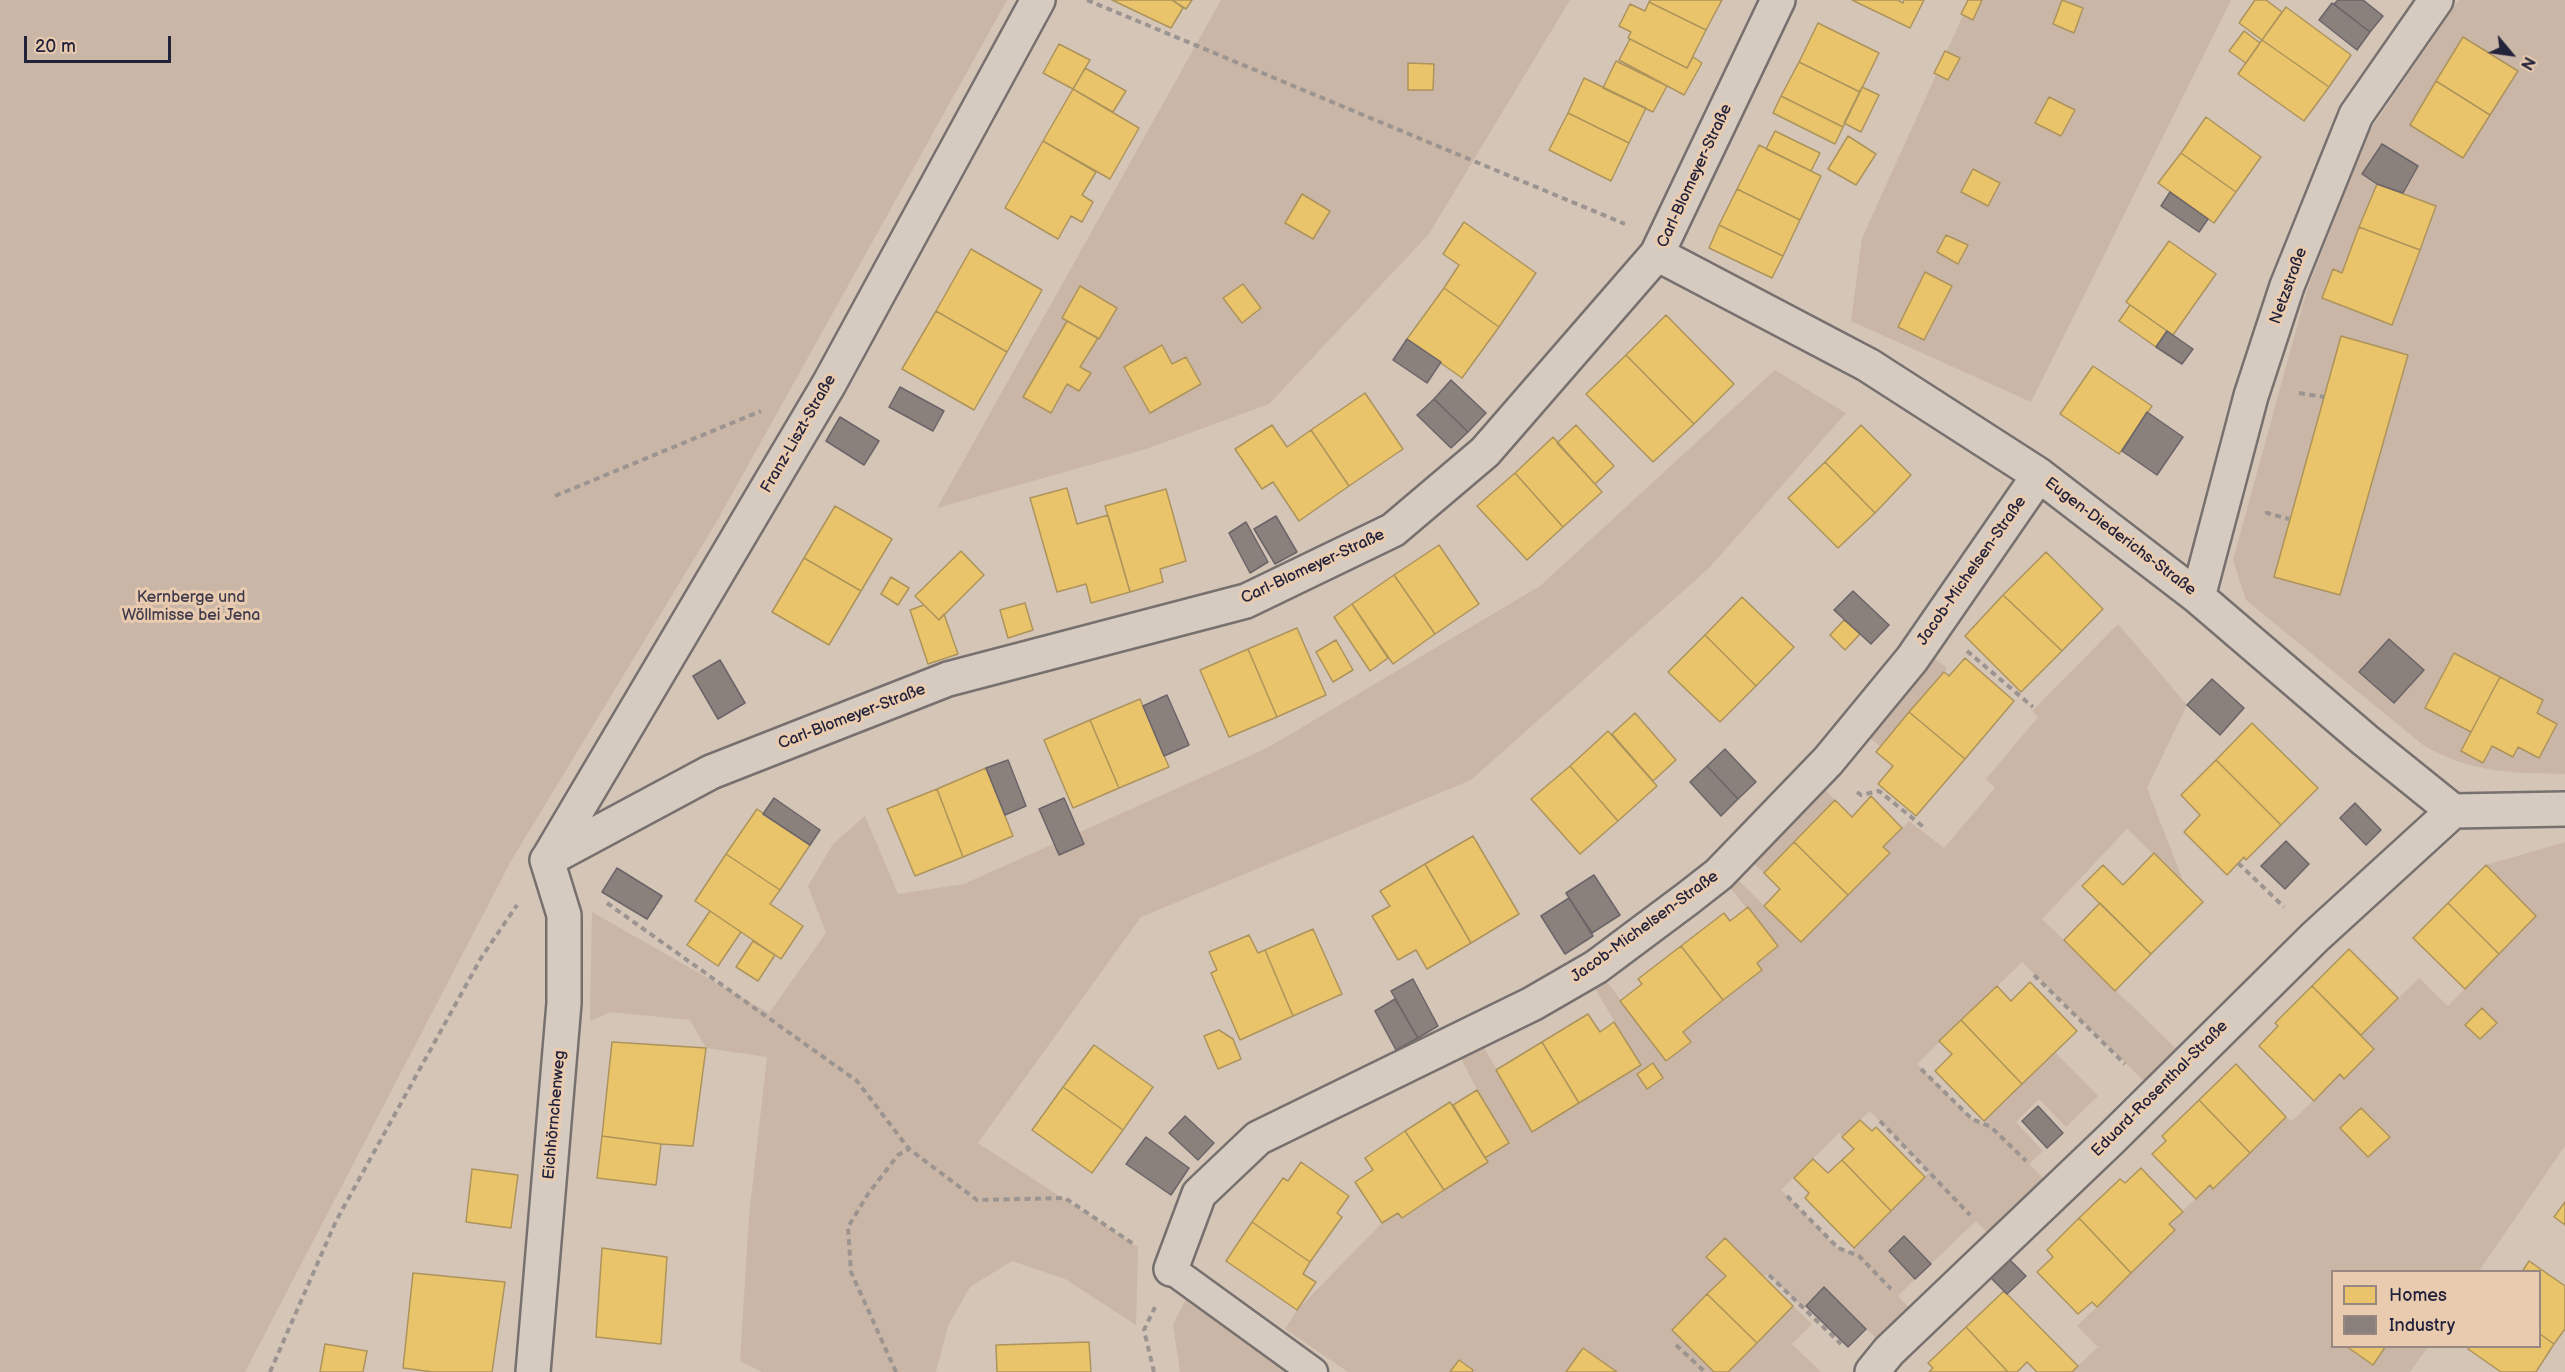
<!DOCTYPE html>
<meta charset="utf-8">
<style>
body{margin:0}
#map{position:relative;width:2565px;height:1372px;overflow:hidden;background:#d4c5b7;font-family:"Balsamiq Sans",sans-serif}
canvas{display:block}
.legend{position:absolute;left:2331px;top:1270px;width:210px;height:78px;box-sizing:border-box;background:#e9cbaf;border:2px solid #998781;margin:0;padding:8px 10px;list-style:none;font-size:18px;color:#22223b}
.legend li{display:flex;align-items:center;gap:12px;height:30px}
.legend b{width:30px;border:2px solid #998781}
.north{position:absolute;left:2481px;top:24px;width:60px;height:60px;-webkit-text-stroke:4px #e9cbaf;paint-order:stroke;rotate:119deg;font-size:16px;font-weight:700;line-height:24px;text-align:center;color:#22223b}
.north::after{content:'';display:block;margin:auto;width:21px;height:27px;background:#22223b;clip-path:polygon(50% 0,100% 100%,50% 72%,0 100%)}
.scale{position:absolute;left:24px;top:36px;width:147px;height:27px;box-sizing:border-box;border:3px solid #22223b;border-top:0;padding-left:8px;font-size:18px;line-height:21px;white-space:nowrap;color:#22223b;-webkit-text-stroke:4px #e9cbaf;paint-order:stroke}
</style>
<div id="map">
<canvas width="2565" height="1372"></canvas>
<ul class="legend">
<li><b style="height:16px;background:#e9c46a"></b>Homes</li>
<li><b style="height:16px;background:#8a817c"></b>Industry</li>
</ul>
<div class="north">N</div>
<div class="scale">20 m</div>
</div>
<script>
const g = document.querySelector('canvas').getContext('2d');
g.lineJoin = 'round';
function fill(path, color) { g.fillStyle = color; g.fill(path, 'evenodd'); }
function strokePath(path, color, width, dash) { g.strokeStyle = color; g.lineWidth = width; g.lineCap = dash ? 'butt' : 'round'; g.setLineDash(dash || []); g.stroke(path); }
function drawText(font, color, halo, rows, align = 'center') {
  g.font = font + ' "Balsamiq Sans",sans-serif'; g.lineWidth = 6; g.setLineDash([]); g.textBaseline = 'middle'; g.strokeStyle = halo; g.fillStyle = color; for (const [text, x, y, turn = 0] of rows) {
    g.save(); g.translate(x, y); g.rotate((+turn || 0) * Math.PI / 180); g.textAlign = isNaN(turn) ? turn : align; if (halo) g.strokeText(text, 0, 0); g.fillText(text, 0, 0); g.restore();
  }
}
fill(new Path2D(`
 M0,0H1007L717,521L511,861L245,1372H0Z
 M1221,0H1570L1429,234L1269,404L1146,449L937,508Z
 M1970,0H2231L2031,402L1851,321L1862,238Z
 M2459,0H2565V774C2510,773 2472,773 2423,745L2246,600L2233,560L2307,290L2369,132Z
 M1775,370L1846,413L1709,568L1471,780L1141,917L978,1143L1138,1247L1136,1325L1065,1279L1012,1261L970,1287L948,1326L936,1372H762L740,1361L749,1216L767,1057L706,1048L690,1020L611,1012L590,1021L592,912L769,1013L826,933L808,886L833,844L865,816L898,894L964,884L1267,748L1540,586Z
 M2118,624L2187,705L2147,788L2184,883L2127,829L2042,919L2189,1061L2156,1093L2022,962L1917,1064L1972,1119L1988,1125L1984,1121L2055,1052L2098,1096L2066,1127L2039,1099L2016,1122L2043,1151L2029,1164L2056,1191L1999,1245L1976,1221L1931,1264L1904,1236L1889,1251L1915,1279L1898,1296L1921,1320L1889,1351L1824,1287L1803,1308L1769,1275H1762L1725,1239L1706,1257L1726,1276L1673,1330L1714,1372H1617L1583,1348L1566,1372H1348L1285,1329L1297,1310L1382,1223L1398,1213L1403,1218L1509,1143L1477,1090L1453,1043L1475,1032L1532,1131L1640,1065L1586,973L1596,967L1666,1061L1691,1042L1683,1032L1762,970L1757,963L1778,947L1719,874L1725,867L1801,942L1890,853L1883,847L1909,821L1944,848L1995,788L1986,779L2038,717L2032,711ZM1870,1111L1929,1172L1850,1252L1838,1248L1781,1190L1839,1133L1842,1137Z
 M1919,647L1947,668L1880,746L1855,727Z
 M1813,777L1835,800L1764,873L1741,851Z
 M2565,842V1146L2479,1271L2332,1272V1346L2428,1347L2410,1372H2072L2098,1347L2077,1326L2175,1231L2169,1224L2210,1185L2214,1189L2286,1117L2292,1121L2340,1074L2345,1079L2374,1049L2361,1035L2419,978L2448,1006L2536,916L2486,865Z
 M1186,1299L1294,1372H1180L1173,1325Z
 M1793,1306L1812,1324L1792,1344L1821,1372H1728Z`), '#cab6a6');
const homes = new Path2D(`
 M1112,0H1172L1183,8L1171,28Z
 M1172,0H1192L1186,9Z
 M1650,0H1722L1706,30L1649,2Z
 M1852,0H1898L1903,3L1904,0H1924L1910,28Z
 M1968,0H1982L1973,20L1961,14Z
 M2062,0L2083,8L2074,33L2053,24Z
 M2255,0H2266L2282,12L2262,40L2239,23Z
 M1649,2L1706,30L1687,68L1628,38L1631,32L1619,26L1630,4L1645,11Z
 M2286,7L2351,55L2329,87L2262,40Z
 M1818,23L1879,53L1860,92L1799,62Z
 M2244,31L2260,43L2246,63L2229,51Z
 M2463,37L2518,71L2490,115L2436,81Z
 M1630,39L1687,68L1693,57L1702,63L1684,95L1619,60Z
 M2262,40L2329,87L2304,121L2238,74Z
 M1059,44L1090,60L1073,89L1043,73Z
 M1945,51L1960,58L1948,80L1934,73Z
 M1616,61L1667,86L1653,112L1603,88Z
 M1799,62L1860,92L1843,127L1781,96Z
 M1408,63L1434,64L1433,90H1408Z
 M1085,68L1126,91L1113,112L1073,89Z
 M1584,78L1646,108L1629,143L1568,113Z
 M2436,81L2490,115L2463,158L2410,125Z
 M1862,87L1879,95L1861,132L1844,123Z
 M1073,89L1139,128L1110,179L1043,141Z
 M1781,96L1843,127L1835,144L1773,113Z
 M2049,97L2075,110L2061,136L2035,123Z
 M1568,113L1629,143L1611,181L1549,150Z
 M2206,117L2261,157L2236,192L2181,153Z
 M1775,131L1820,153L1811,171L1766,149Z
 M1848,136L1876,154L1856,185L1828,169Z
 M1043,141L1096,172L1082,195L1093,202L1082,222L1071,216L1058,239L1005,208Z
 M1759,145L1821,176L1800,220L1737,189Z
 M2181,153L2236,192L2214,223L2158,183Z
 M1973,169L2000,183L1988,206L1961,192Z
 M2377,184L2436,206L2420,250L2359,227Z
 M1737,189L1800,220L1783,256L1719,225Z
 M1302,194L1330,211L1313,239L1285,223Z
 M1464,222L1536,273L1499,327L1444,288L1459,265L1443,254Z
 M1719,225L1783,256L1772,278L1709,248Z
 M2359,227L2420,250L2392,325L2322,298L2333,269L2342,273Z
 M1946,235L1968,245L1958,264L1937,252Z
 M2169,241L2216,274L2173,335L2126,302Z
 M971,249L1042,290L1007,352L936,311Z
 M1925,272L1952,286L1924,340L1898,327Z
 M1243,284L1261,308L1242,323L1223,298Z
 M1080,286L1117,308L1099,339L1062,318Z
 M1444,288L1499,327L1462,378L1407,339Z
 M2130,305L2167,331L2156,347L2119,321Z
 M936,311L1007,352L974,410L902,369Z
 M1666,315L1734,384L1694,424L1626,355Z
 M1067,321L1098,338L1080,367L1091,373L1079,391L1067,384L1051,413L1023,397Z
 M2341,336L2408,355L2340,595L2274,577Z
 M1162,345L1172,364L1186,357L1201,384L1150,413L1124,367Z
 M1626,355L1694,424L1653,462L1586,394Z
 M2093,366L2152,406L2119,454L2060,414Z
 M1365,393L1403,449L1349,486L1311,430Z
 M1272,425L1287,447L1311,430L1349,486L1299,521L1273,482L1262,489L1235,449Z
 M1576,425L1614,466L1595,484L1557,443Z
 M1861,425L1911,475L1875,513L1825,462Z
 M1553,437L1602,492L1563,527L1515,473Z
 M1825,462L1875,513L1838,548L1788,498Z
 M1515,473L1563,527L1527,560L1477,506Z
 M1067,488L1077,524L1108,515L1130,592L1091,603L1086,584L1057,592L1030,498Z
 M1166,489L1186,561L1160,569L1163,582L1130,592L1105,506Z
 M835,506L892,539L861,591L804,558Z
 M1439,545L1479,604L1435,634L1394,575Z
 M961,551L984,575L939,620L915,596Z
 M2046,552L2103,609L2062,651L2003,595Z
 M804,558L861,591L829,645L772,612Z
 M1394,575L1435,634L1393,664L1352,604Z
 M891,577L909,588L898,605L881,594Z
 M2003,595L2062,651L2021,692L1965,636Z
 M1742,597L1794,647L1756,686L1705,635Z
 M1025,603L1033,630L1008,638L1000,610Z
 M1352,604L1388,658L1370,671L1334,617Z
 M924,605L939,620L944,614L958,654L928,664L910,610Z
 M1844,620L1860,634L1845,650L1830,635Z
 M1297,628L1326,695L1277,717L1248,649Z
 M1705,635L1756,686L1720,722L1668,672Z
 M1336,640L1353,670L1333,682L1316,652Z
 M1248,649L1277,717L1229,737L1200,670Z
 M2454,653L2500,677L2471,732L2425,708Z
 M1965,658L2014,701L1965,759L1909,712L1944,672L1949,676Z
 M2500,677L2543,700L2537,713L2557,724L2539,758L2518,747L2513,757L2492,746L2483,763L2461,751Z
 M1140,699L1169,767L1119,788L1090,720Z
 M1909,712L1965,759L1916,816L1878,784L1893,766L1876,752Z
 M1635,713L1676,760L1653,781L1612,734Z
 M1090,720L1119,788L1073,808L1044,740Z
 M2252,723L2318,788L2281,825L2216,760Z
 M1608,731L1657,786L1618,821L1570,766Z
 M2216,760L2281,825L2246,860L2244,857L2227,875L2184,832L2200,815L2181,795Z
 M1570,766L1618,821L1580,854L1531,799Z
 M986,768L1013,836L963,857L937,789Z
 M937,789L963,857L915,876L887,809Z
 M1871,796L1902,828L1883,847L1890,853L1848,895L1794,842L1835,800L1852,817Z
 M757,809L810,845L780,890L726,854Z
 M1473,836L1519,914L1471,943L1425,864Z
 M1794,842L1848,895L1801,942L1764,906L1780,889L1764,873Z
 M2154,853L2203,902L2151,954L2082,886L2103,865L2123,885Z
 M726,854L780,890L770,904L803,926L781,959L695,901Z
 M1425,864L1471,943L1427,969L1416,950L1398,960L1372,916L1390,906L1380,891Z
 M2486,865L2536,916L2499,954L2448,903Z
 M2100,903L2151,954L2115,991L2064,940Z
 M2448,903L2499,954L2465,989L2413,938Z
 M1748,907L1778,946L1757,963L1762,970L1723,1000L1681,946L1724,913L1730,921Z
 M710,911L741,932L718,966L687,945Z
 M1313,929L1342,994L1293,1016L1265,950Z
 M1249,935L1258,953L1265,950L1293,1016L1240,1040L1211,973L1217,970L1209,952Z
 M753,941L775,955L758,981L736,967Z
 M1681,946L1723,1000L1683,1032L1691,1042L1666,1061L1620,1001L1642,984L1638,979Z
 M2349,949L2398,998L2361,1035L2312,986Z
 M2030,982L2077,1031L2022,1084L1961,1020L1997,986L2011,1001Z
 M2312,986L2374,1049L2344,1079L2340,1074L2314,1101L2259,1046L2278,1026L2275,1023Z
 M2482,1008L2497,1023L2480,1039L2465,1025Z
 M1588,1014L1600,1032L1614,1022L1641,1065L1579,1103L1542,1042Z
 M1961,1020L2022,1084L1984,1121L1935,1071L1952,1054L1939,1041Z
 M1219,1030L1233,1039L1241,1059L1218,1069L1204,1036Z
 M612,1042L706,1048L693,1146L661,1144L602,1136Z
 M1542,1042L1579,1103L1532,1132L1496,1070Z
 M1094,1045L1153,1087L1123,1130L1063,1087Z
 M1653,1063L1663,1078L1647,1089L1637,1074Z
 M2236,1064L2286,1117L2250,1153L2199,1100Z
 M1063,1087L1123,1130L1092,1173L1032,1130Z
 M1477,1090L1509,1143L1485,1158L1453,1105Z
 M2199,1100L2250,1153L2213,1189L2210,1185L2196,1199L2152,1154L2166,1141L2162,1136Z
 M1450,1102L1488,1162L1444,1190L1405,1131Z
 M2361,1108L2390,1137L2368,1157L2340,1128Z
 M1860,1120L1872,1131L1876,1127L1925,1177L1891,1211L1842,1160L1854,1149L1842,1137Z
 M1405,1131L1444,1190L1402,1218L1398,1213L1382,1223L1355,1182L1373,1170L1365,1158Z
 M602,1136L661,1144L656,1185L597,1178Z
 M1813,1159L1828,1173L1842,1160L1891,1211L1854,1248L1805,1198L1809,1193L1794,1178Z
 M1301,1162L1349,1196L1337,1213L1342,1217L1310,1262L1252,1222L1283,1178L1288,1181Z
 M2141,1168L2183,1212L2169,1224L2175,1230L2131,1273L2079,1218L2120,1179L2125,1183Z
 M472,1169L518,1175L511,1228L466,1222Z
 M2565,1202V1225L2554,1217Z
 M2079,1218L2131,1273L2097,1307L2092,1302L2078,1314L2037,1272L2053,1257L2047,1250Z
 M1252,1222L1310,1262L1303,1274L1316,1282L1297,1310L1226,1261Z
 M1725,1238L1793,1306L1757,1343L1707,1294L1726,1276L1706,1257Z
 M602,1248L667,1257L661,1344L596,1337Z
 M2529,1261L2565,1286V1329L2554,1344L2540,1334V1272H2522Z
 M413,1273L505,1282L492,1372H433L403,1368Z
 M2004,1291L2078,1366L2072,1372H2037L2027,1362L2017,1372H2008L1966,1327Z
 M1707,1294L1757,1343L1728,1372H1714L1672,1330Z
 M1966,1327L2008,1372H1929L1933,1368L1928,1363Z
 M2540,1334L2554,1344L2536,1372H2501L2468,1349L2470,1346H2540Z
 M1089,1342L1091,1372H997L996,1345Z
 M325,1344L367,1351L363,1372H320Z
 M2346,1346H2386L2373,1365Z
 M1583,1348L1617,1372H1566Z
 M1459,1360L1473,1370L1472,1372H1450Z`);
fill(homes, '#e9c46a');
strokePath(homes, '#ad935c', 1.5);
const industry = new Path2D(`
 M2338,0H2363L2383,16L2370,32L2334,4Z
 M2332,3L2370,32L2357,50L2319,20Z
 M2382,144L2418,166L2403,193L2377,184L2362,174Z
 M2170,192L2208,219L2199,232L2161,206Z
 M2167,331L2193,349L2182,364L2156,347Z
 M1407,339L1441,362L1427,383L1393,360Z
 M1451,380L1486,413L1468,432L1434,399Z
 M900,387L944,411L933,431L889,407Z
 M1434,399L1468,432L1451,448L1417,415Z
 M2147,412L2183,437L2157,475L2122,451Z
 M840,417L879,441L864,465L826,441Z
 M1276,516L1297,552L1275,564L1254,529Z
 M1246,522L1268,562L1250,573L1229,533Z
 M1853,591L1889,625L1871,644L1834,610Z
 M2389,639L2424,670L2394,703L2359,672Z
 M720,660L745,703L718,719L693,676Z
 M2212,679L2244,708L2220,735L2187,705Z
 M1167,695L1189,745L1164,756L1143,706Z
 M1725,749L1756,782L1738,799L1707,766Z
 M1008,760L1026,806L1005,815L986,768Z
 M1707,766L1738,799L1721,816L1690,782Z
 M774,798L820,830L810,845L763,814Z
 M1064,798L1084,844L1059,855L1039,809Z
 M2355,803L2381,830L2366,845L2340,818Z
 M2286,841L2309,864L2285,889L2261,866Z
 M617,868L662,896L647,919L602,892Z
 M1594,875L1620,915L1592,933L1566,893Z
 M1569,898L1593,936L1565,954L1541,916Z
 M1413,979L1438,1026L1418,1038L1391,991Z
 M1395,999L1418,1038L1396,1050L1375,1011Z
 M2038,1106L2063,1133L2047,1148L2022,1121Z
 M1185,1116L1214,1143L1198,1160L1169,1133Z
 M1146,1137L1189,1168L1171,1195L1126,1164Z
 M1904,1236L1931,1264L1915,1279L1889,1251Z
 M2010,1260L2026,1276L2007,1294L1991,1278Z
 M1824,1287L1866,1329L1848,1347L1806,1306Z`);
fill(industry, '#8a817c');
strokePath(industry, '#6b6468', 1.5);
const service = new Path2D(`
 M1171,1269L1313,1372`);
const minor = new Path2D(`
 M1657,254L1868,365L2039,475L2198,597L2365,740L2453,811L2565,809
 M2198,597L2251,396L2287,286L2356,115L2436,0
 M548,859L829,384L1038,0
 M547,860L711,772L948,679L1246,601L1393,530L1485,452L1657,254L1778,0
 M1171,1269L1199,1194L1258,1138L1532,1004L1596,967L1687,899L1719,874L1828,761L1912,659L2039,475
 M533,1372L564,1003V915L547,860
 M1872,1372L1889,1351L2111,1139L2315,937L2453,811`);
strokePath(service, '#76706e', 33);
strokePath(minor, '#76706e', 38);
strokePath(new Path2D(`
 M1087,0L1625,224
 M2299,393L2324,397
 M555,496L761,411
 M2267,511V513L2289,519
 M1967,651L2033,707
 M1857,792L1861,795L1879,791L1926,829
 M2238,863L2284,907
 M607,903L857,1081L909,1149L977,1200L1065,1198L1135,1245
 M2034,975L2125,1064
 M1921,1069L1972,1119L1991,1127L2026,1161
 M1880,1121L1970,1215
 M1787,1196L1838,1248L1859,1256L1891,1289
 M1769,1275L1841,1344
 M1676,1345L1705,1372
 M270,1372L336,1221L481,958L517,905
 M896,1372L851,1272L848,1227L868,1194L898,1155L909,1149
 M1154,1372L1144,1330L1155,1307`), '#9b9490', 4, [6, 4.5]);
strokePath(service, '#d6cbc0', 28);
strokePath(minor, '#d6cbc0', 33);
drawText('16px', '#22223b', '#e9cbaf', [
 ["Carl-Blomeyer-Straße",1695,176,-65],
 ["Netzstraße",2289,286,-70],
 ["Franz-Liszt-Straße",799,434,-60],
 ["Eugen-Diederichs-Straße",2120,537,37],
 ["Carl-Blomeyer-Straße",1313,567,-25],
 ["Jacob-Michelsen-Straße",1972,571,-55],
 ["Carl-Blomeyer-Straße",852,717,-21],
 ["Jacob-Michelsen-Straße",1645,927,-36],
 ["Eduard-Rosenthal-Straße",2160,1089,-45],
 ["Eichhörnchenweg",555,1115,-85]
]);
drawText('16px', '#423d4e', '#e9cbaf', [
 ["Kernberge und",191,598],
 ["Wöllmisse bei Jena",191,616]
]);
</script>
